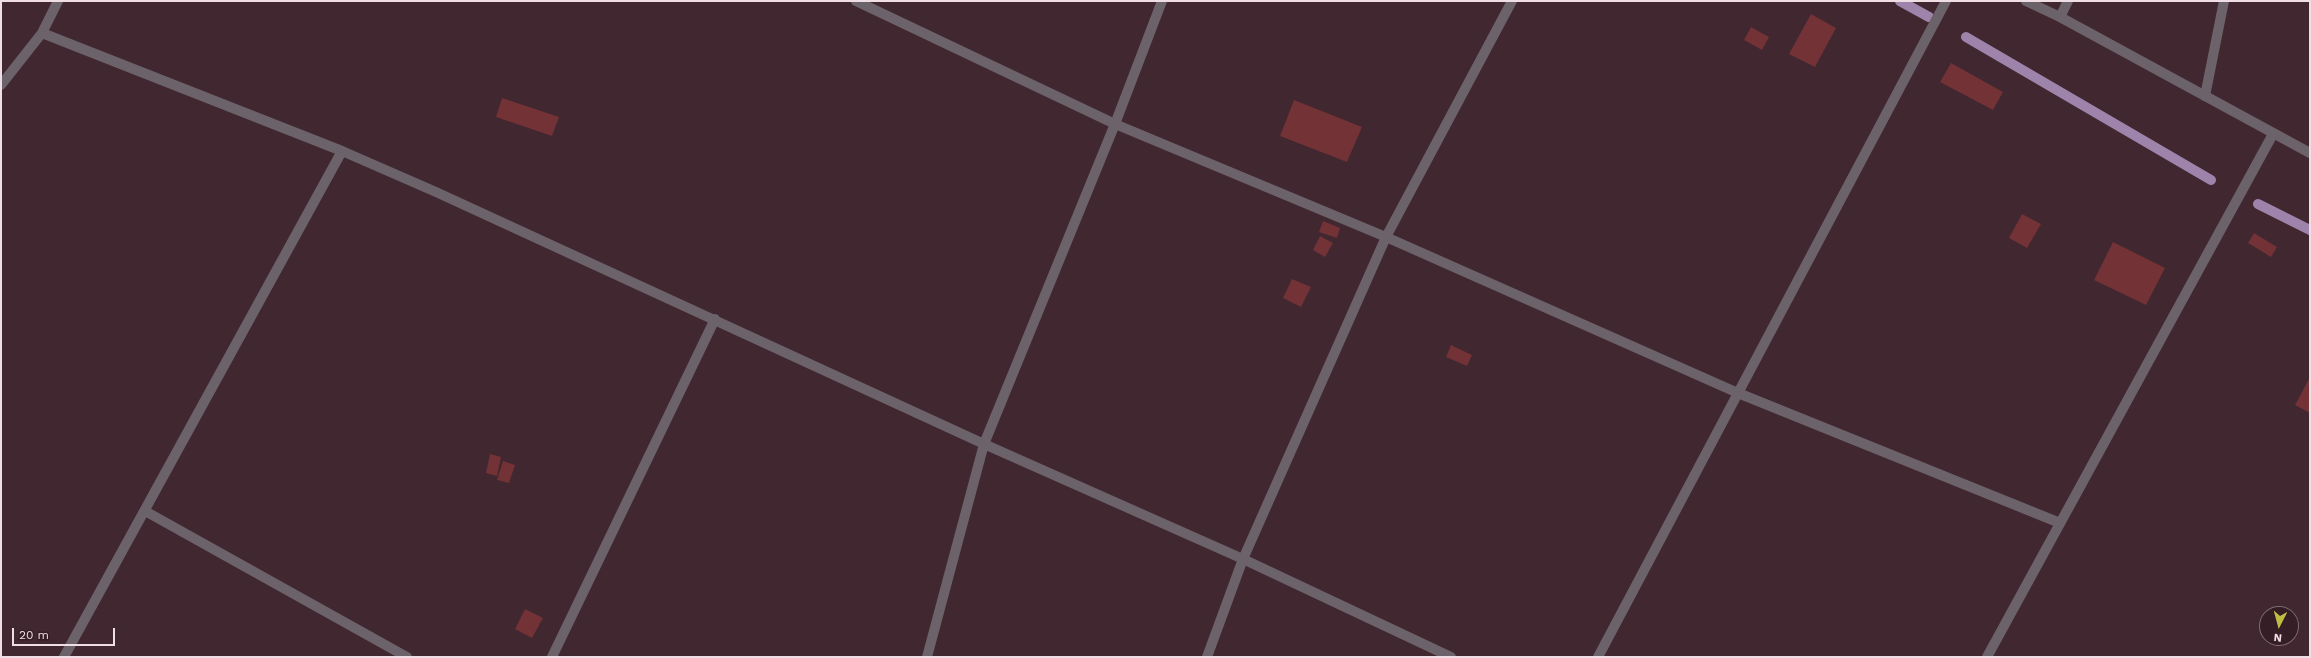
<!DOCTYPE html>
<style>
body{margin:0}
#map{position:relative;width:2311px;height:658px;overflow:hidden;background:#402730;font-family:"Work Sans",sans-serif}
canvas{display:block}
.frame{position:absolute;inset:0;border:2px solid #efdee3;pointer-events:none}
.north{position:absolute;left:2259px;top:606px;width:40px;height:40px;box-sizing:border-box;background:#351e26;border:1px solid #7f6b72;border-radius:50%;rotate:186deg;font-size:11px;font-weight:700;line-height:16px;text-align:center;color:#efdee3}
.north::after{content:'';display:block;margin:auto;width:14px;height:18px;background:#bebe42;clip-path:polygon(50% 0,100% 100%,50% 72%,0 100%)}
.scale{position:absolute;left:12px;top:628px;width:103px;height:18px;box-sizing:border-box;border:2px solid #efdee3;border-top:0;padding-left:5px;font-size:12px;line-height:14px;white-space:nowrap;color:#efdee3;-webkit-text-stroke:3px #351e26;paint-order:stroke}
</style>
<div id="map">
<canvas width="2311" height="658"></canvas>
<div class="frame"></div>
<div class="north">N</div>
<div class="scale">20 m</div>
</div>
<script>
const g = document.querySelector('canvas').getContext('2d');
g.lineJoin = 'round';
function strokePath(path, color, width, dash) { g.strokeStyle = color; g.lineWidth = width; g.lineCap = dash ? 'butt' : 'round'; g.setLineDash(dash || []); g.stroke(path); }
function fill(path, color) { g.fillStyle = color; g.fill(path, 'evenodd'); }
strokePath(new Path2D(`
 M1900,1L1929,17
 M1966,37L2211,180
 M2258,204L2310,230`), '#9e84ab', 10);
fill(new Path2D(`
 M1811,14L1836,28L1815,67L1789,54Z
 M1751,27L1769,37L1762,50L1744,40Z
 M1951,63L2003,92L1993,110L1940,82Z
 M502,98L559,117L552,136L496,117Z
 M1294,100L1362,127L1347,162L1280,136Z
 M2022,214L2041,224L2027,248L2009,238Z
 M1323,221L1340,228L1337,238L1319,232Z
 M2254,233L2277,247L2271,257L2248,243Z
 M1320,236L1333,243L1325,257L1313,250Z
 M2113,242L2165,268L2146,305L2094,280Z
 M1292,279L1311,287L1301,307L1283,298Z
 M1451,345L1472,355L1467,366L1446,357Z
 M2310,377V413L2295,405Z
 M490,454L501,457L497,476L486,473Z
 M503,461L515,465L509,483L497,480Z
 M525,609L543,618L532,638L515,629Z`), '#723236');
strokePath(new Path2D(`
 M856,1L1115,124L1386,237L1738,393L2060,523
 M2060,17L2068,1
 M42,33L342,151L436,192L984,444L1243,559L1451,657
 M1,85L42,33L58,1
 M2205,96L2224,1
 M145,511L407,657
 M64,657L342,151
 M552,657L715,319
 M927,657L984,444L1115,124L1162,1
 M1207,657L1243,559L1386,237L1512,1
 M1598,657L1946,1
 M1987,657L2273,134`), '#6c6269', 10);
strokePath(new Path2D(`
 M2026,1L2060,17L2310,153`), '#6c6269', 10);
</script>
